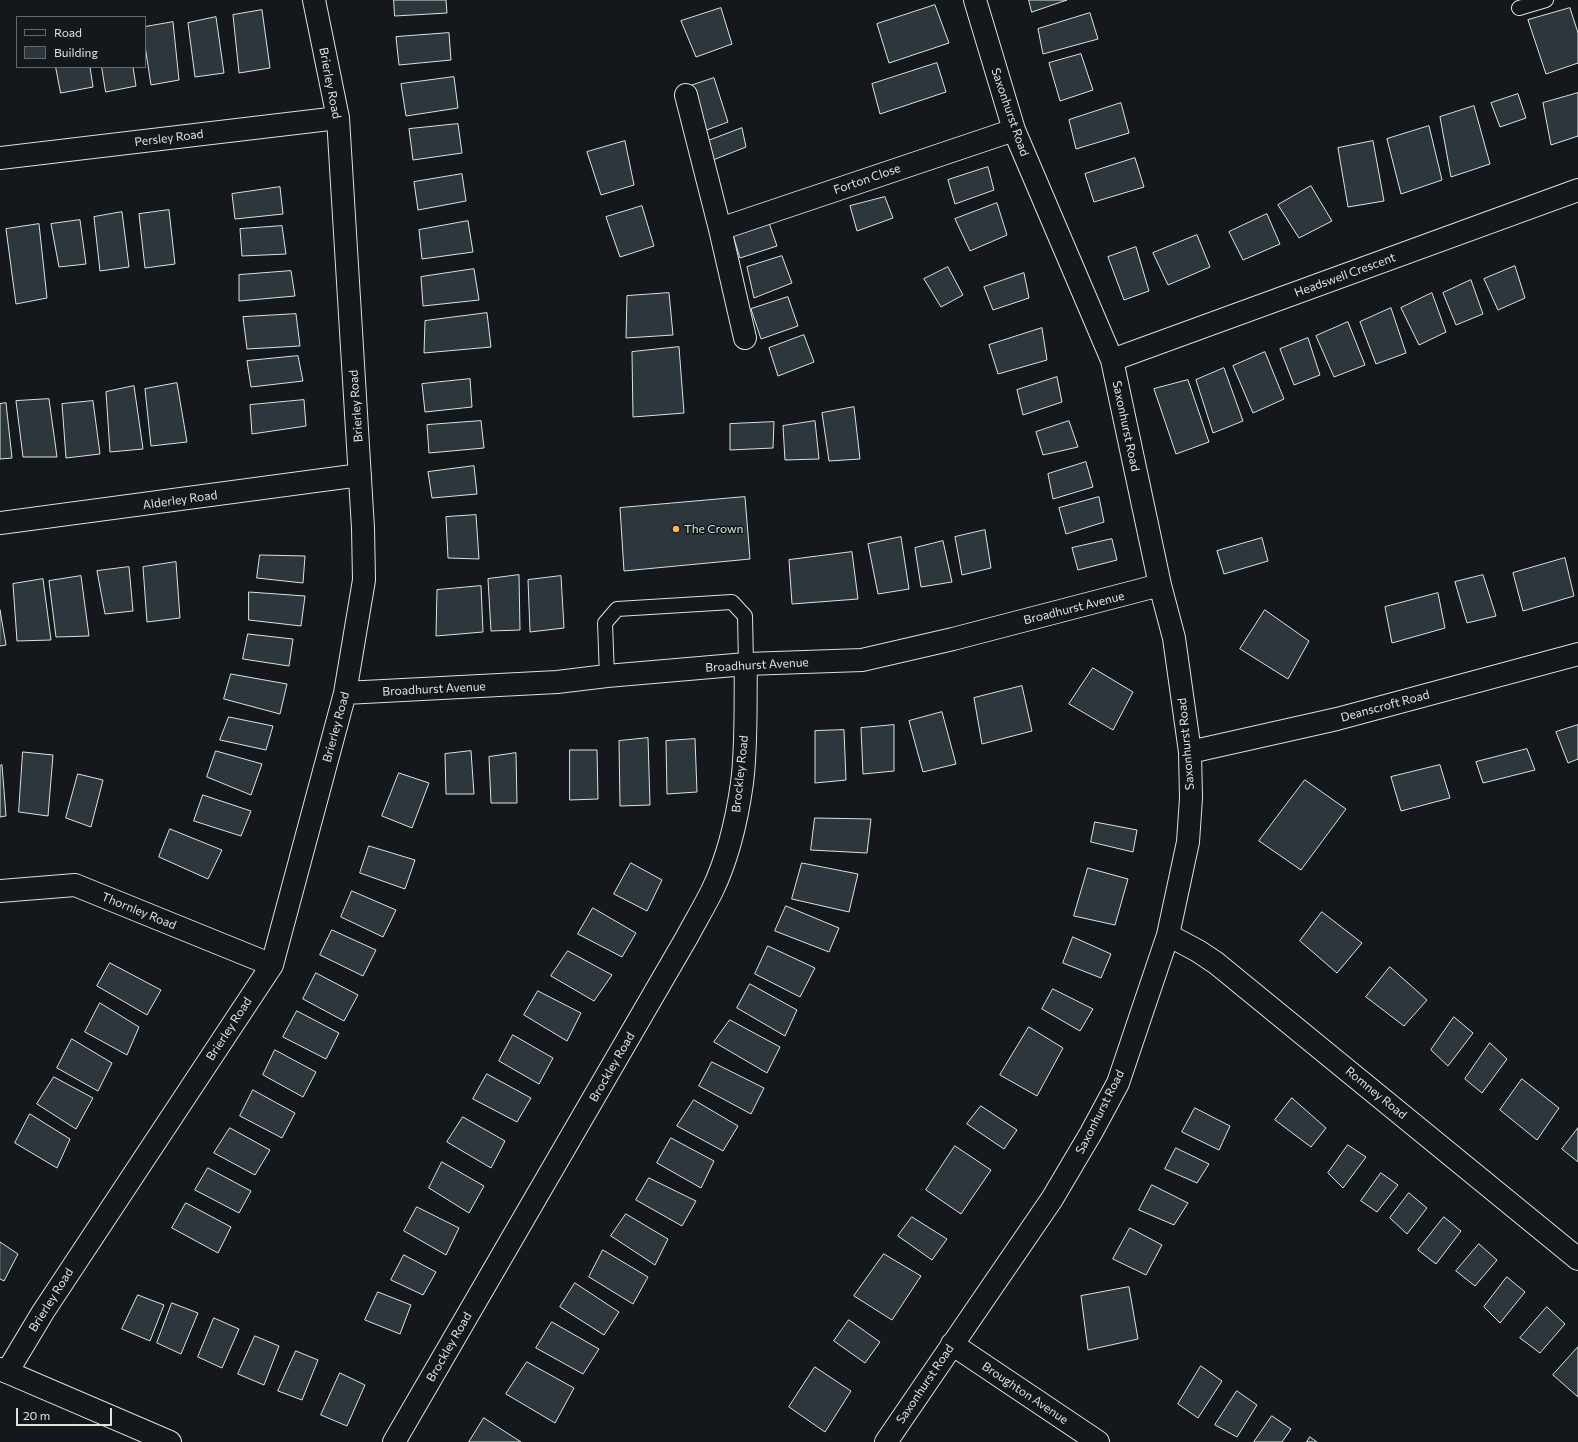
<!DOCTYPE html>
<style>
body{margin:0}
#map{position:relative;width:1578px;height:1442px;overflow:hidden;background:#14181c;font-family:Commissioner,sans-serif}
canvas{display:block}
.legend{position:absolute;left:16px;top:16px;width:130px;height:52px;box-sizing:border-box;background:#14181c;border:1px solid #626a69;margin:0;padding:5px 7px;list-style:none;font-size:12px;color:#d8e6dc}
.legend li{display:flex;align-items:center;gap:8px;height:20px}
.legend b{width:20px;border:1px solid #626a69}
.scale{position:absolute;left:16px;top:1408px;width:96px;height:18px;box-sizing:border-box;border:2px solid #d8e6dc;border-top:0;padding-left:5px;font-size:12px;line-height:14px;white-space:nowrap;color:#d8e6dc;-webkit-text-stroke:3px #14181c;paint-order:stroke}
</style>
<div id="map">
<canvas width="1578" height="1442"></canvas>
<ul class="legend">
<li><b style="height:5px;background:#14181c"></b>Road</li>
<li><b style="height:11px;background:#2c363c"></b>Building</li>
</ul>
<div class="scale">20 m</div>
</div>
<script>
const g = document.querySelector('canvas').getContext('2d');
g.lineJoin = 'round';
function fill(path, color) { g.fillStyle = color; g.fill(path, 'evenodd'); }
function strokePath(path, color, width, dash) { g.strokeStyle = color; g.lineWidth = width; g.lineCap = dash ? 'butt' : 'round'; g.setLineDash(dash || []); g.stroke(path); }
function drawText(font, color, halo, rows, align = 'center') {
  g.font = font + ' Commissioner,sans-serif'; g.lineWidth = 3; g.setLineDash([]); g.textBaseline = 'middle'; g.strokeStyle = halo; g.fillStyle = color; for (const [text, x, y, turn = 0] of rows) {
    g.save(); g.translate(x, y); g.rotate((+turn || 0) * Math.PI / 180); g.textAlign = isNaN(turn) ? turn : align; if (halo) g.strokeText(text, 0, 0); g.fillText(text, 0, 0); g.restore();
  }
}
const building = new Path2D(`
 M394,0H446L447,13L395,16Z
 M1029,0H1067L1032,12Z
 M935,5L949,43L889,63L877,24Z
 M721,8L732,44L696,57L681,21Z
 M1570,8L1578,33V63L1546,74L1528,20Z
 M262,10L270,68L239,73L233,15Z
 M1090,13L1098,39L1043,54L1038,29Z
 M216,17L224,73L195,77L188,23Z
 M173,22L179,80L151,85L145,46V27Z
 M449,33L451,60L399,65L396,37Z
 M1081,54L1093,90L1060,101L1049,63Z
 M937,63L946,92L880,114L872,84Z
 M56,67H90L93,87L61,93Z
 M102,67H133L136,86L106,92Z
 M454,77L458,108L406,116L401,84Z
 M714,78L728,122L704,131L690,86Z
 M1578,93V136L1551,145L1543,103Z
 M1518,94L1526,118L1500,127L1491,103Z
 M1121,103L1129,133L1076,149L1069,120Z
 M1474,106L1490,164L1451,177L1440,117Z
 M458,124L462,153L413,160L409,129Z
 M1429,126L1442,180L1401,194L1387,139Z
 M742,128L746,147L713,160L708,141Z
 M625,141L634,185L601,195L587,152Z
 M1373,141L1384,201L1348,207L1338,148Z
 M1135,158L1144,187L1094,202L1085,174Z
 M988,167L994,190L955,204L948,180Z
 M462,174L466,201L418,210L414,182Z
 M1311,186L1332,221L1299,238L1278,205Z
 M280,187L283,214L235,219L232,194Z
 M885,197L893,218L857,231L850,206Z
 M997,203L1007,235L970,251L955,219Z
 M642,206L654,246L620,257L606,217Z
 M169,210L175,264L145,268L139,214Z
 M122,212L129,267L100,271L94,217Z
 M1267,214L1280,244L1243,260L1229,232Z
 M80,220L86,264L59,267L51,224Z
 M768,220L777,246L740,258L732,232Z
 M468,221L473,252L422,259L419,230Z
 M39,224L47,298L16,304L6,229Z
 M282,226L286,254L242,256L240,229Z
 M1197,235L1210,267L1168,285L1153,253Z
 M1136,247L1149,291L1124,300L1108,257Z
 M782,256L792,283L754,298L747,267Z
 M1515,266L1525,298L1498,310L1484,279Z
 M948,267L963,295L941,307L924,279Z
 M474,269L479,300L423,306L421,277Z
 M291,271L295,296L239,301V275Z
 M1024,273L1029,298L993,310L984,287Z
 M1471,280L1483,314L1456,325L1443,293Z
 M669,293L673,335L626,338L627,296Z
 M1432,293L1446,332L1419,345L1401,308Z
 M788,297L798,326L761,339L751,309Z
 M1391,308L1406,353L1376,364L1360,322Z
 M487,313L491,347L424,353L425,321Z
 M296,314L300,346L247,349L243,317Z
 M1348,322L1365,365L1334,377L1316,336Z
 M1042,328L1047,360L998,374L989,345Z
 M804,335L814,362L778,376L769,348Z
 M1308,338L1320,375L1294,385L1280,349Z
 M679,347L684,413L633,417L632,352Z
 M1265,352L1284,399L1253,413L1233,366Z
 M298,356L303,381L251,387L247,361Z
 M1224,368L1243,421L1213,433L1196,380Z
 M1057,377L1062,402L1023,415L1017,390Z
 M470,379L472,407L425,412L422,384Z
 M1188,380L1209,442L1176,454L1154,389Z
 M177,383L187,442L151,446L145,389Z
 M134,386L143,449L110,452L106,392Z
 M49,399L57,457H23L16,401Z
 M304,400L306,426L252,434L250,405Z
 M93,401L100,454L66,458L62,404Z
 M6,403L12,458L0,459V404Z
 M854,407L860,459L829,461L822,413Z
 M481,421L484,448L429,453L427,425Z
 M815,421L819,459L785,460L783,426Z
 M1069,421L1078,447L1043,455L1036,432Z
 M774,422L773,448L730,450V424Z
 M1086,462L1093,487L1053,499L1048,474Z
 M474,466L477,494L432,498L428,472Z
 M745,497L750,559L624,571L620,508Z
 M1099,497L1104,522L1066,534L1059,508Z
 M476,515L479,559L448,558L446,517Z
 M985,530L991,568L962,575L955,537Z
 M901,537L909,589L878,594L868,544Z
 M1262,538L1268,561L1224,574L1217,551Z
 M1112,539L1117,560L1078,570L1072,548Z
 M943,541L952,582L921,587L915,548Z
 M852,552L858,599L792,604L789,560Z
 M260,555L305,556L303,583L257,578Z
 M1565,558L1574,596L1523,611L1513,573Z
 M176,562L180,618L147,622L143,567Z
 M129,567L133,611L105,614L97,571Z
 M519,575L520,630L491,631L488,579Z
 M1483,575L1496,616L1467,623L1455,582Z
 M81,576L89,636L56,637L49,581Z
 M561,576L564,628L530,632L528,580Z
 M43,579L51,640L17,641L13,584Z
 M481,586L483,632L436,636L437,590Z
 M249,592L305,596L301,626L249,620Z
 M1438,593L1445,628L1392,643L1385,607Z
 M0,610L6,645L0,646Z
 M1265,610L1309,641L1288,679L1240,649Z
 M248,634L293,639L289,666L243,659Z
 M1093,668L1133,692L1113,730L1069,704Z
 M231,674L287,684L280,714L224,699Z
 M1022,686L1032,731L982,744L974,698Z
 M942,712L956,764L923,772L909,721Z
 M229,717L273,726L266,750L220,740Z
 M894,725V771L863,774L861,728Z
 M1578,725V759L1568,763L1556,732Z
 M844,730L846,780L815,783V731Z
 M648,738L650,805L620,806L619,741Z
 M695,739L697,792L667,794L666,741Z
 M1527,749L1535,770L1483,783L1476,762Z
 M570,750H597L598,799L570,800Z
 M216,751L262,764L251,795L207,777Z
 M471,751L474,794H446L445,754Z
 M23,752L53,755L48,816L19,812Z
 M516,753L517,803H491L489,757Z
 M2,765L6,816L0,817V766Z
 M1440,765L1450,798L1401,811L1391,777Z
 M399,773L429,783L412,828L382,816Z
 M78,774L103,780L91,827L66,818Z
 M1305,780L1346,809L1301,870L1259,841Z
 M203,795L251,811L241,836L194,821Z
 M815,818L871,819L867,853L811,850Z
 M1095,822L1137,830L1133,852L1091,842Z
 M170,829L222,850L208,879L159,857Z
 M369,846L415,860L405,889L360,873Z
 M631,863L662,880L647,911L614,894Z
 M802,863L858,874L849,912L792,899Z
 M1088,868L1128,879L1115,925L1074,916Z
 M352,891L396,910L383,937L341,917Z
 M786,906L839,928L829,952L775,931Z
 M593,908L636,933L622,957L578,934Z
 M1322,912L1362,943L1337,973L1300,941Z
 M332,930L376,950L363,976L320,955Z
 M1073,937L1111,954L1101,978L1063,963Z
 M768,946L815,968L800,997L755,974Z
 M568,951L612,975L594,1001L551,976Z
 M110,963L161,990L147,1015L97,986Z
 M1390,967L1427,1000L1404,1026L1366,997Z
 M316,973L358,995L344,1021L303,999Z
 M750,984L797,1010L785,1036L737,1008Z
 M1053,989L1093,1009L1080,1031L1042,1009Z
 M538,991L581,1013L567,1041L524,1015Z
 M100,1003L139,1027L127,1055L85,1032Z
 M297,1011L339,1033L326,1059L283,1037Z
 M1454,1017L1473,1033L1448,1066L1431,1050Z
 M730,1020L780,1047L767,1073L714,1042Z
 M1029,1027L1063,1048L1037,1096L1000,1075Z
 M513,1035L553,1058L539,1084L499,1061Z
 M72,1039L112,1063L98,1091L57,1068Z
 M1490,1043L1507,1059L1482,1093L1465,1079Z
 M275,1050L316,1072L303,1097L263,1075Z
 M712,1062L764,1088L751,1114L699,1086Z
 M487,1074L531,1098L517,1122L473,1099Z
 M54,1077L93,1098L76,1129L37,1104Z
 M1522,1079L1559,1108L1537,1140L1500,1110Z
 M253,1090L295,1113L282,1138L240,1116Z
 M1292,1098L1326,1128L1311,1147L1275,1120Z
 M694,1100L738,1126L723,1151L677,1126Z
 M981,1106L1017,1130L1004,1149L967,1124Z
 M1195,1108L1230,1126L1219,1150L1182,1132Z
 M30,1114L70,1139L57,1168L15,1143Z
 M463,1117L505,1141L491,1168L447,1142Z
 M230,1128L270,1150L255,1175L214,1153Z
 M1578,1128V1162L1562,1149Z
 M671,1138L714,1161L701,1188L657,1163Z
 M1348,1145L1366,1157L1343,1188L1328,1173Z
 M955,1146L991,1170L961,1214L926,1190Z
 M1176,1148L1209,1164L1197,1183L1165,1169Z
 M442,1162L484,1186L469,1213L429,1188Z
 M208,1168L251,1191L239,1213L195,1190Z
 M1381,1173L1398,1185L1377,1212L1361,1201Z
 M649,1178L696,1201L682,1226L636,1200Z
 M1152,1185L1188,1203L1174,1225L1139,1210Z
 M1409,1193L1427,1208L1407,1234L1390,1218Z
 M186,1203L231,1227L218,1253L172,1228Z
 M417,1207L459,1228L446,1255L404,1231Z
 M626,1214L668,1239L655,1265L611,1236Z
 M912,1217L947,1239L932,1260L898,1236Z
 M1444,1217L1461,1231L1436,1264L1418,1250Z
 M1130,1228L1162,1245L1146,1275L1113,1259Z
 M0,1242L18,1254L4,1281L0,1279Z
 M1479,1244L1497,1260L1475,1286L1456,1271Z
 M603,1250L648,1277L633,1304L589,1277Z
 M884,1254L921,1276L892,1320L854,1296Z
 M404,1255L436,1272L423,1295L391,1280Z
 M1507,1277L1525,1292L1500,1323L1484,1307Z
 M575,1283L619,1312L604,1335L560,1307Z
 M1129,1287L1138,1339L1088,1350L1081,1296Z
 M378,1292L411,1305L400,1334L365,1320Z
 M138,1295L164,1305L150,1341L122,1329Z
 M172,1303L198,1313L181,1354L157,1343Z
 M1547,1307L1565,1324L1540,1353L1520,1338Z
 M214,1318L239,1329L222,1368L198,1357Z
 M849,1320L880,1342L865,1363L834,1341Z
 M552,1322L599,1349L583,1374L536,1348Z
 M255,1336L279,1346L264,1385L238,1374Z
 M1578,1347V1397L1553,1375Z
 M296,1351L318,1360L302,1400L278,1391Z
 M527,1362L574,1388L555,1423L506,1394Z
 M1201,1366L1222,1381L1198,1418L1178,1404Z
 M815,1367L851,1391L825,1432L789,1407Z
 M340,1373L365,1385L347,1426L321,1415Z
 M1237,1391L1257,1405L1237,1437L1215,1425Z
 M1272,1416L1291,1429L1282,1442H1254Z
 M484,1418L521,1442H469Z
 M1310,1437L1317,1442H1307Z`);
fill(building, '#2c363c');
strokePath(building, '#d8e6dc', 1);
const service = new Path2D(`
 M1519,8L1546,0
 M607,676L605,623L617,609L732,602L745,616L746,664`);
const minor = new Path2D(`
 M686,95L720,229L745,338
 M0,158L338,118
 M720,229L1014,130
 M1112,360L1578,190
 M0,523L360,475
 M345,693L557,682L607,676L746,664L862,660L953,639L1160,585
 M1190,752L1337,719L1578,654
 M0,891L75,885L272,965
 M1168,935L1198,951L1216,963L1578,1259
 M952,1344L1098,1442
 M7,1372L43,1312L272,965L345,693L364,580L363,528L338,118L314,0
 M394,1442L687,937C695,922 704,907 712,891C728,858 737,819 742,783C747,744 745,704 746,664
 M886,1442L1052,1199L1091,1133L1118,1083L1168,935L1188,842L1191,798L1190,752L1174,638L1160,585L1112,360L1014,130L975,0`);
const tertiary = new Path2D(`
 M0,1369L170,1442`);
strokePath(service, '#d8e6dc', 16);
strokePath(minor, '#d8e6dc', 24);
strokePath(tertiary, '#d8e6dc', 24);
strokePath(service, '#14181c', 14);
strokePath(minor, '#14181c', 22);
strokePath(tertiary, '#14181c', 22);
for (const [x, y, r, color] of [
 [676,529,4,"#ffb74d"]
]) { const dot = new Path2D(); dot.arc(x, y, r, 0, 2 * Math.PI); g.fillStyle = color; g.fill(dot); strokePath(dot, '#14181c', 1.5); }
drawText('12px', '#d8e6dc', '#14181c', [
 ["Brierley Road",330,83,79],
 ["Saxonhurst Road",1010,112,71],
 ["Persley Road",169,138,-7],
 ["Forton Close",867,179,-19],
 ["Headswell Crescent",1345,275,-20],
 ["Brierley Road",356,406,-94],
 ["Saxonhurst Road",1126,426,78],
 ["Alderley Road",180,500,-8],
 ["Broadhurst Avenue",1074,608,-14],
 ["Broadhurst Avenue",757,665,-3],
 ["Broadhurst Avenue",434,689,-3],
 ["Deanscroft Road",1385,706,-15],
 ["Brierley Road",336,727,-75],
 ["Saxonhurst Road",1186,744,-95],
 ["Brockley Road",740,774,-84],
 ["Thornley Road",139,911,22],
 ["Brierley Road",229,1029,-57],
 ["Brockley Road",612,1067,-60],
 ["Romney Road",1376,1093,39],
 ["Saxonhurst Road",1100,1112,-63],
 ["Brierley Road",51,1300,-58],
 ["Brockley Road",449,1347,-60],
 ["Saxonhurst Road",925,1384,-56],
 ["Broughton Avenue",1025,1393,34]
]);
drawText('12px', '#d8e6dc', '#14181c', [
 ["The Crown",684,529]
], 'left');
</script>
